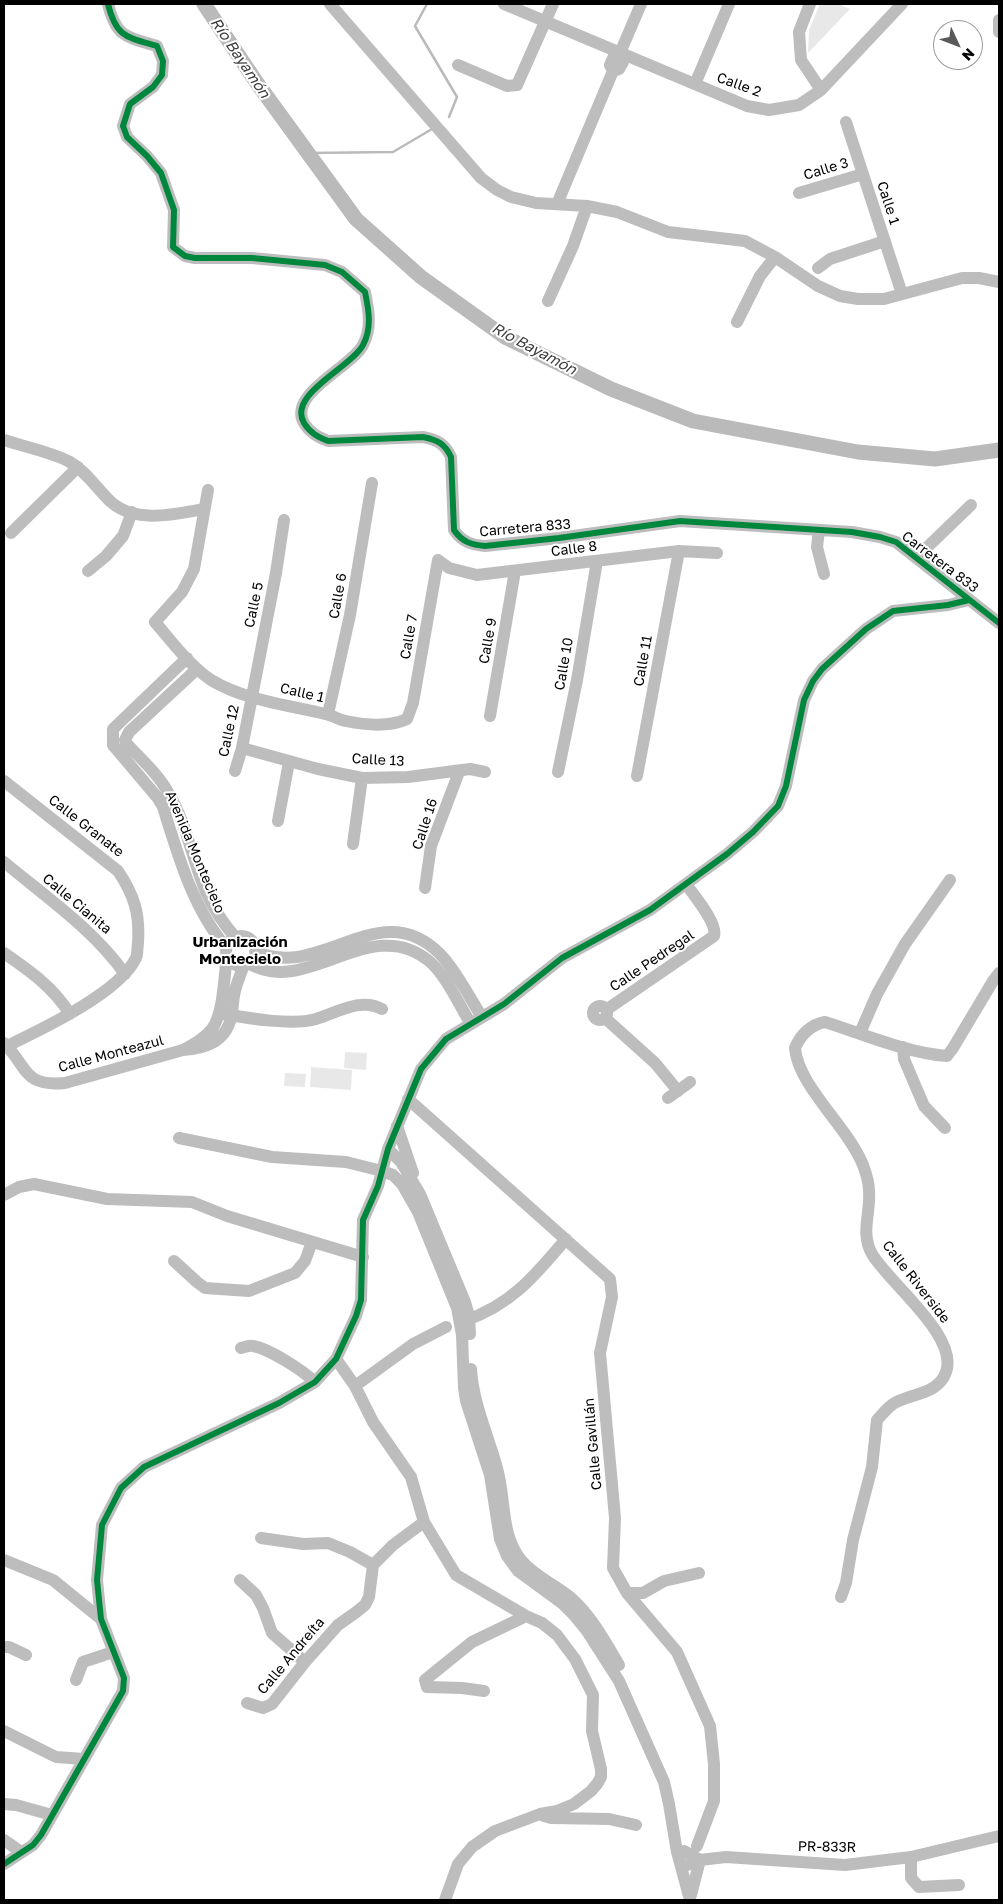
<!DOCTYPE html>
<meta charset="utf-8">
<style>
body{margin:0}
#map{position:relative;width:1003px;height:1904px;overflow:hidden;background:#fff;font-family:"Golos Text",sans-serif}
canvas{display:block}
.frame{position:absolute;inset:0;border:5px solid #000;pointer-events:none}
.north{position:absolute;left:933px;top:20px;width:50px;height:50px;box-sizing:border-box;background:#fff;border:1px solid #999;border-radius:50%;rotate:133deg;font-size:14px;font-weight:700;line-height:20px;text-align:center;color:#000}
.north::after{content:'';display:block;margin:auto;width:18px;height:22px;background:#595959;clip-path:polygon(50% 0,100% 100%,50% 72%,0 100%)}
</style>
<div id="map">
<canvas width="1003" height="1904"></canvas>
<div class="frame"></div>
<div class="north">N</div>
</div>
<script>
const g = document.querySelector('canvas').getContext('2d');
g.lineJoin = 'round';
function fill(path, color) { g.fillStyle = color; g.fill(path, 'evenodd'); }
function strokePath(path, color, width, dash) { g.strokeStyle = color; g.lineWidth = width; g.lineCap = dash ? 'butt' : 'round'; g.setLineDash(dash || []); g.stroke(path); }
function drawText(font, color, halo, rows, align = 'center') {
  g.font = font + ' "Golos Text",sans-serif'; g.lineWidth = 4; g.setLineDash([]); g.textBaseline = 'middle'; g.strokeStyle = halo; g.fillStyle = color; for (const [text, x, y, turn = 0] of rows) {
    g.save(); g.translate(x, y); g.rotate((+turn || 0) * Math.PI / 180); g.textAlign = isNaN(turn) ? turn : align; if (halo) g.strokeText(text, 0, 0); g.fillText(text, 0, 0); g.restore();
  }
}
fill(new Path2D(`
 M820,4H838L850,9L808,53L809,30Z
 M345,1052L367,1053L366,1070L344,1068Z
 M311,1067L352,1070L351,1090L310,1087Z
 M285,1073L306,1074L305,1087L284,1086Z`), '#e8e8e8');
strokePath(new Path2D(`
 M427,4L415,26L457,97L449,117
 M308,153L393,152L432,129`), '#bababa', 2.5);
strokePath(new Path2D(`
 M204,4L257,83L356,219L421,277L505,337L611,389L693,421L858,452L935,459L999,450`), '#bababa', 15);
strokePath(new Path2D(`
 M108,4C116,37 126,37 157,46L163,61L162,75L153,87L130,104L123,126L127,137L147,156L161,173L174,210L173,247L185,256L195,258H252L325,265L342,272L365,292C369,311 372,328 363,345C352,367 287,394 304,423C310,433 318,437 328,441L423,437C438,440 445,444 451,457L454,530C462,542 472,545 485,546L559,538L680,521L852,532L880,537L896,542L999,623
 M330,4L481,178L497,190L511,197L536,203L587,206L617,212L668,232L745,241L775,257L818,286L840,296L858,299H884L962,278H979L999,282
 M504,4L747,106L769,110L799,105L821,90L902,4
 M810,4L799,32L801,60L821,90
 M999,20V32
 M458,65L507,86L517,85L553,4
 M613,71L619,69L623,62L620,53L641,4
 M695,84L729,4
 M846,122L902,294
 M799,193L863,174
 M557,204L613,71L610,65L614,56L620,53
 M818,268L830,259L885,241
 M548,301L573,246L587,206
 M737,322L760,276L775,257
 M4,440C22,446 55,453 70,462C87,472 97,489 111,502C136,524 175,514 204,509
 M208,490L194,569L182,592L155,622C172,642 189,665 211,680C244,700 287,705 325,714C332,715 339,720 346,721C365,725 390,727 407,719L413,703L438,560L449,568L477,575L679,551L717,553
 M819,530L817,547L824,574
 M11,533L78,467
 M916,558L971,505
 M88,571L106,556L123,536L132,512
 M187,658L113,729V745L157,797L163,807C178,855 193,909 226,947
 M197,669L129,732L125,740L127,744C141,759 159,775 169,794C187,824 192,860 206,892C213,908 223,923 235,937
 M328,714L350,615L372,483
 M490,716L515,571
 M242,748L318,769L362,778L408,777L470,769L485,772
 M235,771L242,748L276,573L284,520
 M558,772L577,680L597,561
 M637,776L679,551
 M4,781L118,871C134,895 140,913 138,943C137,948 138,954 136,958C119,993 42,1029 7,1046
 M278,821L289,762
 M353,844L362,778
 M4,862C46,897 93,929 125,974
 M425,888L431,846L459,772
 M226 951a15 15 0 1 1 30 0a15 15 0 1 1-30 0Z
 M255,952C269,957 282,959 297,957C348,949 393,907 440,954C456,970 469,997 482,1017
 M4,953C30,971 53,987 70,1014
 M227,956C224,976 224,1012 212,1029C205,1038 194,1044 183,1050C208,1048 227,1041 232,1014C233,1006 233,998 235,991C237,982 241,973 244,965
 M248,963C306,999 370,912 429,961C446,975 459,1005 471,1024
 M593 1013a7 7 0 1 1 14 0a7 7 0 1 1-14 0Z
 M606,1010L714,936C718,923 694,896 686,884
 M224,1014C247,1018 293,1026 316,1019C336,1013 361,997 382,1009
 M605,1018L655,1063L678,1091
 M860,1033L877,994L905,944L950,880
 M4,1043C28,1067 23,1087 65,1083L183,1050
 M903,1047L904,1059L924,1106L945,1128
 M668,1098L690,1082
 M408,1099L610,1279L612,1297L600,1353L615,1518L613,1568L627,1593L677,1652L710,1726L714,1764V1801L697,1846
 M397,1126L413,1173
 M179,1138L272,1157L346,1162L382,1171L393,1175L402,1184L418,1212L457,1308L462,1335L464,1388L466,1401L490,1475L500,1539L507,1556L518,1571L563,1604L573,1614L587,1631L619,1681L664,1782L669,1804L677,1852L690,1900
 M388,1149L401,1162L420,1194L465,1302L469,1316L470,1334
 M4,1195L19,1187L34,1184L107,1199L192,1202L227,1216L363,1257
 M174,1261L197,1282L205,1288L249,1291L295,1273L305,1261L312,1242
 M464,1321C511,1305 535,1276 566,1239
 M241,1348C246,1347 249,1345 253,1346C270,1349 302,1370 315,1382
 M336,1359L355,1386L373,1422L411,1477L424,1522L456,1575L526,1616L542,1623L557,1635L575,1659L593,1695L592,1731L601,1769V1777L597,1784L591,1791L574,1804L557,1811L540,1814L495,1831L472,1847L458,1864L445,1900
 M471,1369C473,1403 488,1435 497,1468C506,1499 500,1534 521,1560C534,1576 554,1584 570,1597C591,1615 605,1641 619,1665
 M355,1386L413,1344L446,1327
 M261,1538L303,1544L328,1543L350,1552L373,1565
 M4,1560L53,1580L101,1619
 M240,1580L256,1595L263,1608L272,1633L305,1662
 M627,1593H643L664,1581L699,1573
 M841,1597L846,1583L853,1540L872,1467L877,1420C882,1415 887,1408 893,1404C911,1393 938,1395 946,1372C959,1336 889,1283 872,1254C860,1233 871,1212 869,1191C869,1182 866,1173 863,1165C848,1127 798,1086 795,1048C801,1034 810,1025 825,1022C863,1034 907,1053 947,1056L953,1048L993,981L999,973
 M4,1647H9L26,1655
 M76,1680L83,1662L113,1652
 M484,1691L462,1688L427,1687L425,1680L472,1642L526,1616
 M247,1703L263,1708L272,1704L305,1662L338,1625L355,1613L365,1605L369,1597L373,1565L393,1545L424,1522
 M4,1731L56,1757L84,1759
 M4,1804L16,1805L52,1815
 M544,1816L551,1818L609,1819L636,1825
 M4,1840L21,1852
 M684,1851L700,1860L691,1895
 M911,1857V1878L919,1887L959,1885
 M4,1864L33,1845L41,1835L123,1691L124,1678L101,1619L97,1580L102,1525L121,1488L144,1467L279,1403L315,1382L336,1359L356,1316L361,1300L363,1220L378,1186L388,1149L421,1069L446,1039L504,1004L562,958L650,910L727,854L753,832L778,806L786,786L804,700L813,681L822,669L866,629L893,611L948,605L969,600
 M682,1867L700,1860L726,1857L845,1865L911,1857L999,1836`), '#bdbdbd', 12);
strokePath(new Path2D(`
 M108,4C116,37 126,37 157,46L163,61L162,75L153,87L130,104L123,126L127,137L147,156L161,173L174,210L173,247L185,256L195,258H252L325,265L342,272L365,292C369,311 372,328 363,345C352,367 287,394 304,423C310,433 318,437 328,441L423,437C438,440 445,444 451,457L454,530C462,542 472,545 485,546L559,538L680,521L852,532L880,537L896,542L999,623
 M4,1864L33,1845L41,1835L123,1691L124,1678L101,1619L97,1580L102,1525L121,1488L144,1467L279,1403L315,1382L336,1359L356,1316L361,1300L363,1220L378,1186L388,1149L421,1069L446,1039L504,1004L562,958L650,910L727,854L753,832L778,806L786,786L804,700L813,681L822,669L866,629L893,611L948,605L969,600`), '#00873e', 6);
drawText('14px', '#000', '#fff', [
 ["Calle 2",739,85,20],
 ["Calle 3",826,169,-17],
 ["Calle 1",888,203,72],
 ["Carretera 833",525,528,-5],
 ["Calle 8",574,549,-7],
 ["Carretera 833",940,562,37],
 ["Calle 6",338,596,-80],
 ["Calle 5",254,605,-78],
 ["Calle 7",409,637,-80],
 ["Calle 9",488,641,-80],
 ["Calle 11",643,661,-80],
 ["Calle 10",564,664,-80],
 ["Calle 1",302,693,13],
 ["Calle 12",229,731,-78],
 ["Calle 13",378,760,3],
 ["Calle 16",425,824,-72],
 ["Calle Granate",86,826,38],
 ["Avenida Montecielo",195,852,67],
 ["Calle Cianita",77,904,40],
 ["Calle Pedregal",652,961,-34],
 ["Calle Monteazul",111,1054,-15],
 ["Calle Riverside",916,1282,52],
 ["Calle Gavillán",593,1444,-95],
 ["Calle Andreíta",291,1656,-50],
 ["PR-833R",827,1847,1]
]);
drawText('italic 15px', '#3d3d3d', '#fff', [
 ["Río Bayamón",240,58,56],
 ["Río Bayamón",534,349,28]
]);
drawText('bold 15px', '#000', '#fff', [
 ["Urbanización",240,942],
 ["Montecielo",240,959]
]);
</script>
